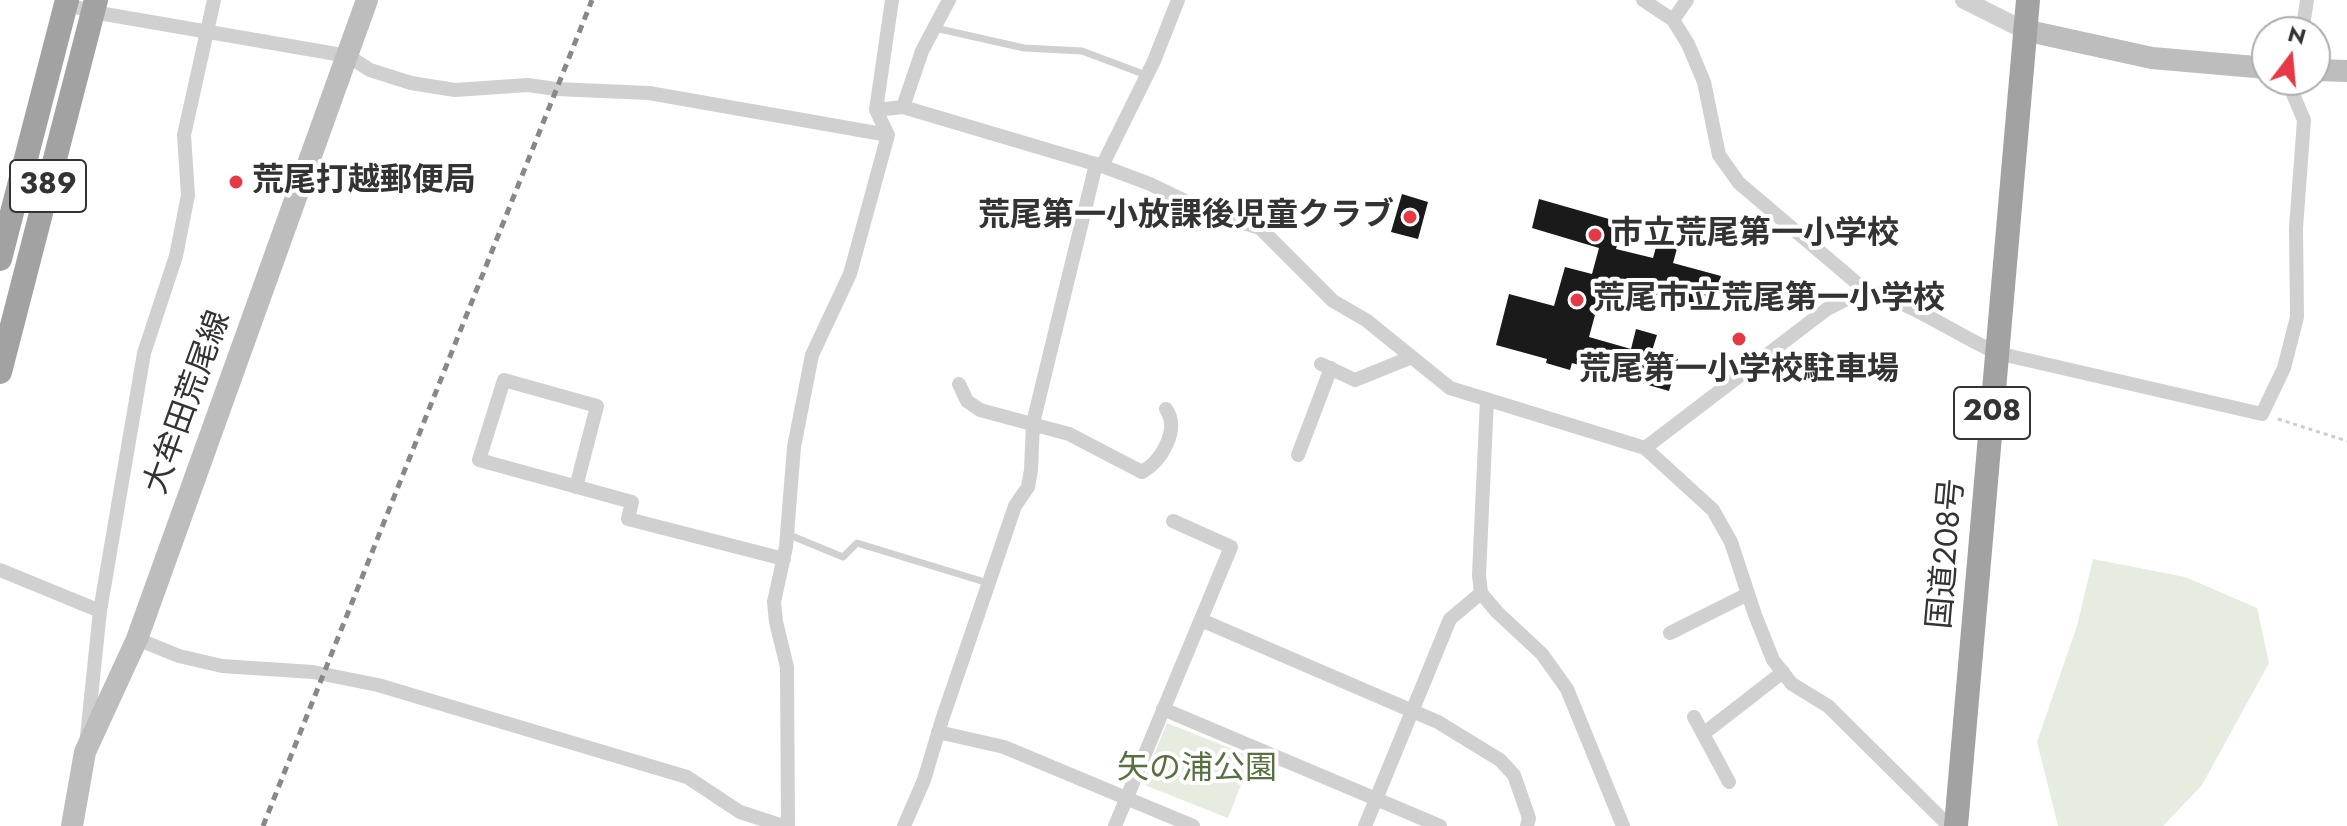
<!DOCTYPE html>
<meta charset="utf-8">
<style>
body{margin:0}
#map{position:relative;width:2347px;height:826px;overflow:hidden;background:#fff;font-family:Jost,sans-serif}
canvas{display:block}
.north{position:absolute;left:2251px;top:16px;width:80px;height:80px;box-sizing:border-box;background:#fff;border:2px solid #adadad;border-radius:50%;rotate:16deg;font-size:22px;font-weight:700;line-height:32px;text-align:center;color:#333}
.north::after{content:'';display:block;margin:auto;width:28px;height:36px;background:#e63946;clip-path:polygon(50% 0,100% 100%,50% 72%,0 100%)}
</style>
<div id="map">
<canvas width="2347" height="826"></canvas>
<div class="north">N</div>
</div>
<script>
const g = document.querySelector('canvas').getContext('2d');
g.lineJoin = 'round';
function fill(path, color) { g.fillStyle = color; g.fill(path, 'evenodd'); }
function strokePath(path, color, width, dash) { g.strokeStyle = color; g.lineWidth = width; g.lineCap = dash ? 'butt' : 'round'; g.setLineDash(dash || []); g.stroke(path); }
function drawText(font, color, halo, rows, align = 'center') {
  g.font = font + ' Jost,"Noto Sans JP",sans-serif'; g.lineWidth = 8; g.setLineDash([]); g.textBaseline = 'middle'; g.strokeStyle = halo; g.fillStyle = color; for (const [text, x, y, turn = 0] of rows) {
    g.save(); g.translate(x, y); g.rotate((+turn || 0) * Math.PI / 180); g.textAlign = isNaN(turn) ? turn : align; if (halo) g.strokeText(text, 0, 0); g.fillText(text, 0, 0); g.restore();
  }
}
fill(new Path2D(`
 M2093,559L2185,577L2257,608L2269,663L2202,785L2163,826H2058L2037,742L2077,626Z
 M1167,723L1252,757L1228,818L1142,784Z`), '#e6ecdf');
fill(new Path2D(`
 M1402,194L1428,202L1418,239L1391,232Z
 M1539,199L1623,223L1616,249L1653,258L1658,240L1678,245L1673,263L1721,276L1710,312L1605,278L1589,337L1631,349L1636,329L1657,335L1652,351L1678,359L1669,391L1572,363L1570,370L1546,363L1547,359L1496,345L1509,294L1554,306L1565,267L1592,274L1599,248L1532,228Z`), '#1a1a1a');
strokePath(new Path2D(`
 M2278,419L2347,441`), '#cdcdcd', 3, [4, 4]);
strokePath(new Path2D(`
 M935,28L1024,48L1082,51L1146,75
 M787,534L843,557L857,543L988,583`), '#d0d0d0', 7);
strokePath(new Path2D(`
 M63,0L66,4L93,12L348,56L370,70L411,83L455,90L528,85L556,89L649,93L888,135
 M1643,0L1673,20L1688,44L1704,82L1719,155L1739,183L1865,290
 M1673,20L1687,0
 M2302,32L2307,0
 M903,107L922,51L949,0
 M876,110L903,107L1102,166L1150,184L1206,211L1260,228L1333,301L1366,320L1450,388L1645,448L1713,510L1731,542L1755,615L1773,660L1792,684L1828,706L1949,826
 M1102,166L1154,61L1178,0
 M1321,364L1355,380L1412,357
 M959,384L967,401L980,410L1069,434L1142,472C1162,461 1180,429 1166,409
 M1487,399L1479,575L1481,593L1497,612L1542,654L1567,689L1623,826
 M1645,448L1827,309L1865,290C1915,304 1951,332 1997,353L2262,414L2284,368L2297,317L2296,228L2304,120L2287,80
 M1298,455L1331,368
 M576,487L597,406L504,380L479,460L632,502L628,519L784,559
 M0,570L100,611
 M1201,620L1438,722L1500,760L1514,775L1529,818L1527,826
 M1670,633L1748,594
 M137,639L179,656L222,666L313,672L378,685L687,777L740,812L783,826
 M1163,709L1440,826
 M1694,717L1729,782
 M938,732L1004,747L1193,826
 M1703,734L1783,672
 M87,736L100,611L144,353L176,256L188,195L184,135L214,0
 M788,826L787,667L776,622L774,602L786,547L794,447L812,355L850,274L888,135L876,110L892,0
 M904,826L924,780L942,720L1015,506L1028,487L1031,470L1033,423L1096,164
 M1115,826L1231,547L1173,521
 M1365,826L1450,619L1481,593`), '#d0d0d0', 14);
strokePath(new Path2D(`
 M1964,0L2024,30`), '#d0d0d0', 18);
strokePath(new Path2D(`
 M2024,30L2152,58L2267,68
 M2315,70L2347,71
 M72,826L85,752L137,639L367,0`), '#bdbdbd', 22);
strokePath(new Path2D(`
 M0,259L67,0
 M0,372L96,0
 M1956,826L2028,0`), '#a2a2a2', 24);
strokePath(new Path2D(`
 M263,826L592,0`), '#888', 5, [8, 6]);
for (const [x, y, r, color] of [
 [236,182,8,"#e63946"],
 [1410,217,8,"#e63946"],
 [1595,235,8,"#e63946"],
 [1577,300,8,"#e63946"],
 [1739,339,8,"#e63946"]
]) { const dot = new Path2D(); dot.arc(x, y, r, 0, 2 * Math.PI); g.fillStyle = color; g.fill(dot); strokePath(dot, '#fff', 3); }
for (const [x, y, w] of [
 [48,186,76],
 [1992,413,76]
]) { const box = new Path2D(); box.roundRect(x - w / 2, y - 26, w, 52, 6); g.fillStyle = '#fff'; g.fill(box); strokePath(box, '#333', 2); }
drawText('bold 30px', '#333', null, [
 ["389",48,186],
 ["208",1992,413]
]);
drawText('bold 32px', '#333', '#fff', [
 ["荒尾打越郵便局",252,182],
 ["荒尾第一小放課後児童クラブ",1394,217,"right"],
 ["市立荒尾第一小学校",1611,235],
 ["荒尾市立荒尾第一小学校",1593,300],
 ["荒尾第一小学校駐車場",1739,371,"center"]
], 'left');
drawText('32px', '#333', '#fff', [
 ["大牟田荒尾線",189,403,-70],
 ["国道208号",1948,554,-85]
]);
drawText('32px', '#56703f', '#fff', [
 ["矢の浦公園",1197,770]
]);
</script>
